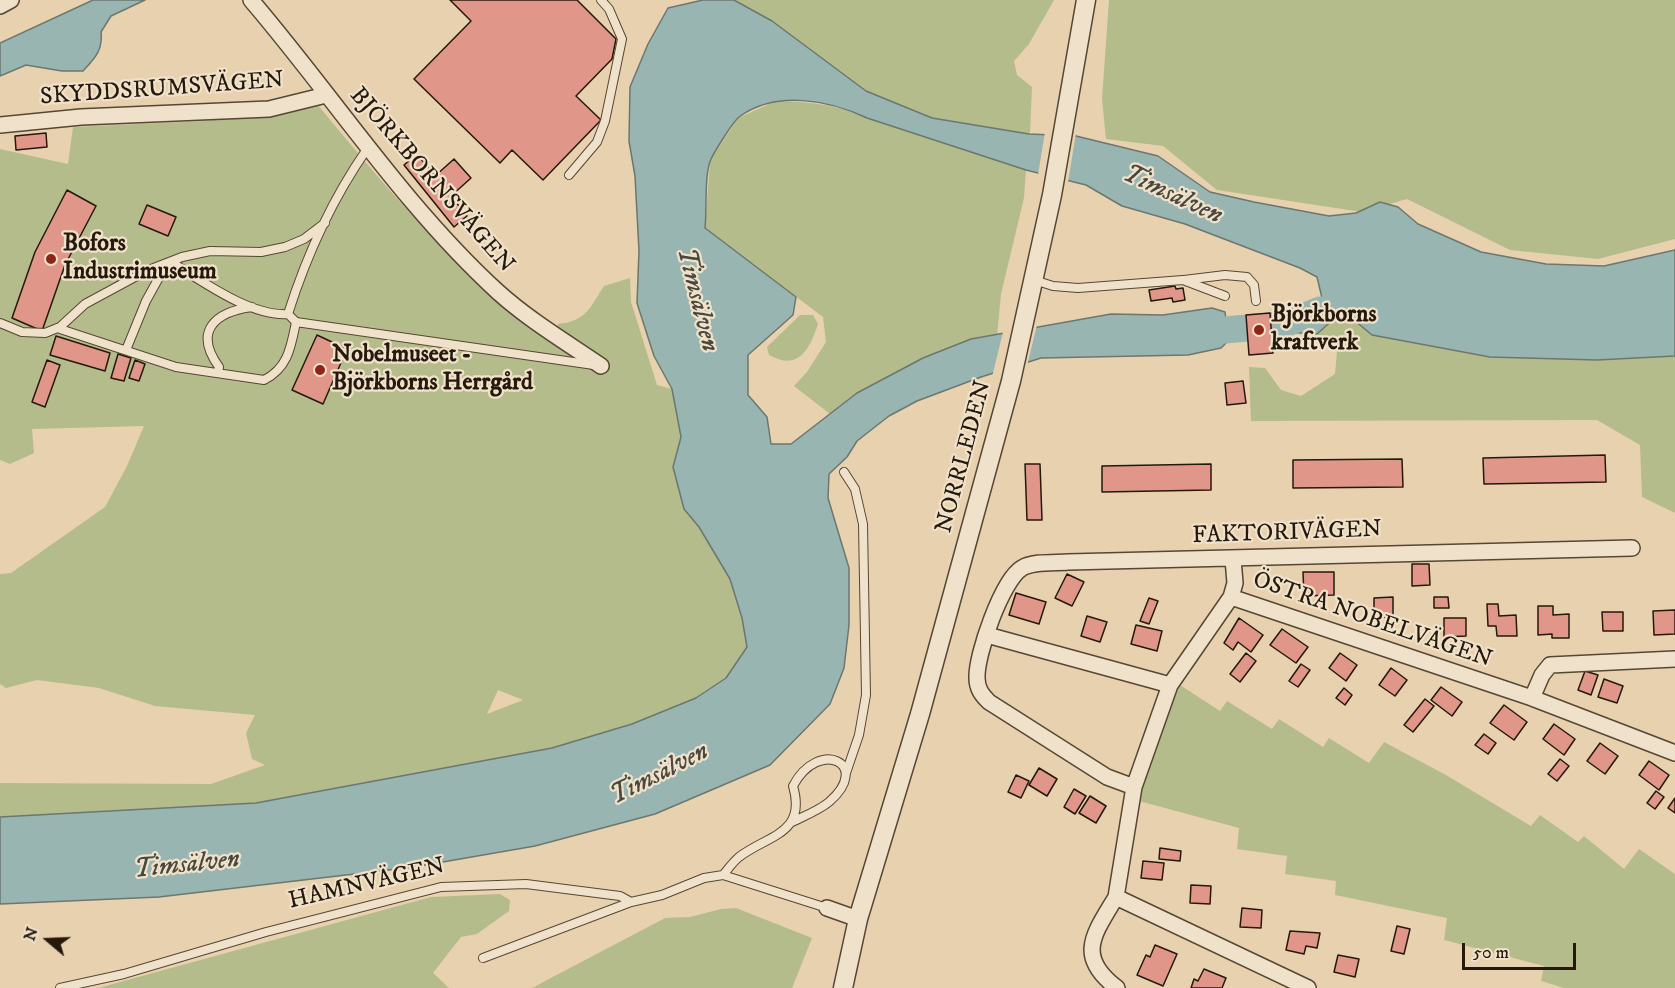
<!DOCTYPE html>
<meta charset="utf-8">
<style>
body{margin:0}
#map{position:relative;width:1675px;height:988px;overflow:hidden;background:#e8d1ae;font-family:"IM FELL DW Pica",serif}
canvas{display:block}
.north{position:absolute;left:18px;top:910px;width:60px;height:60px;-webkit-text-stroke:4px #f0e1ca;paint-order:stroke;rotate:289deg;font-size:16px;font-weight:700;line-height:24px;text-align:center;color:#25190b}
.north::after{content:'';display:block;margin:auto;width:21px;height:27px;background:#25190b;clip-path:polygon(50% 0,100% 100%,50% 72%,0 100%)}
.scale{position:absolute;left:1462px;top:943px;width:114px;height:27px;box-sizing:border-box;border:3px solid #25190b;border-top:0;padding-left:8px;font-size:18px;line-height:21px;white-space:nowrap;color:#25190b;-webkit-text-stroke:4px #f0e1ca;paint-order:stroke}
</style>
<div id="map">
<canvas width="1675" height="988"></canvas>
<div class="north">N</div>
<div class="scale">50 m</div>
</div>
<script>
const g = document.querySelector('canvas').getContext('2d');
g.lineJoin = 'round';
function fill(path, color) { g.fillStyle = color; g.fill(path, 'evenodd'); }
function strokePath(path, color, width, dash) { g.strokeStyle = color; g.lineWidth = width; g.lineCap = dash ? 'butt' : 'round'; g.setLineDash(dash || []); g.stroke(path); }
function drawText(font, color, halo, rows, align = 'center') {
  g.font = font + ' "IM FELL DW Pica",serif'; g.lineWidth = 4.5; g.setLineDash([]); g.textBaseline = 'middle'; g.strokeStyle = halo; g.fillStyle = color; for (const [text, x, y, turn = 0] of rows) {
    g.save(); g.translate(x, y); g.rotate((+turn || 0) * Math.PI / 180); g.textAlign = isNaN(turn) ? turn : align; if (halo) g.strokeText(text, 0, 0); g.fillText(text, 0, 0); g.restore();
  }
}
fill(new Path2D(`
 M734,0H1054L1029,44L1014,61L1017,75L1032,87L1030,134L932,118L866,91L772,21Z
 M1109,0H1675V239L1598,259L1510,250L1407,199L1362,212L1217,190L1163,146L1106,139L1102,99Z
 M776,101C809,102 837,104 867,118L1026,170L1024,198L1001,294L997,336C938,347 877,378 830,414L794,386L807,372L826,342L823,317L705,228L710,161L738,118Z
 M317,104C380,180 457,273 536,332L540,327L554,337L558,324C586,321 590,308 604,286L630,278L631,302L657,385L672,389L681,437L673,467L684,509L699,527L730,579L742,618L747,647L726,678L696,698L632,724L552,748L256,803L0,817V783L211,784L265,765L252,759L246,733L255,715L155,706L99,688L37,680L6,688L0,684V574L11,573L105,507L127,466L144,426L32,429L34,453L10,464L0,460V149L68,164L73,127L204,121ZM498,690L523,700L487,714Z
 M800,315H813L818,324C810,348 799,372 769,355L767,347Z
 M1348,315L1372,335L1490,357L1597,360L1675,356V513L1642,497L1640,445L1597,420L1251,421L1249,367L1265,368L1281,390L1301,396L1335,374L1337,351L1317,334L1337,316Z
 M1180,685L1220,711L1227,701L1272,729L1279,719L1323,747L1329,738L1369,763L1384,742L1446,775L1531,826L1540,815L1578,842L1584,836L1624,869L1639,849L1675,874V988H1564L1541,981L1544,966L1444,940L1447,918L1335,895L1336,881L1285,874L1287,856L1237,849L1239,828L1139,801L1158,736Z
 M500,894L510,900L509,911L477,934L461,937L433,973L449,988H98L431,897Z
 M736,908L812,938L792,988H532L665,918L690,917L721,909Z`), '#b5bc8b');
const water = new Path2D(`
 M93,0H145L111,16L101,32C103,50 95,58 83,71H62L26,65L0,76V43Z
 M703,0H734L772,21L866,91L932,118L1029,134L1076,136L1158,156L1210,192L1254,202L1329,216L1356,213L1380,202L1398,207L1418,224L1481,252L1546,264L1604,266L1675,250V356L1597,360L1490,357L1372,335L1348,315L1337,316L1317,334L1286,332V319L1303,311L1302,304L1322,298L1317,277L1300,268L1185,224L1122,206L1086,185L1026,170L867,118C829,100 776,90 739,117C732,123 715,151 711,159C704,174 707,211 705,228L796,297L793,315L748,355V395L767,417L771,444H791L857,393L923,358L971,339L1111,314L1163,315L1212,308L1225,312L1229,340L1221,348L1188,355L1041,358L981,377L917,401L889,416L857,441L847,457L829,474L828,498L849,568V625L844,668L830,704L770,765L655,814L535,846L414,867L159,897L0,904V817L256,803L552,748L632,724L696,698L726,678L747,647L742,618L730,579L699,527L684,509L673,467L681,437L672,389L654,356L637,303L639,251L635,176L629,141L630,87L648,44L668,8Z`);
fill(water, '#99b5b2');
strokePath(water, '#6b776f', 1.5);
fill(new Path2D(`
 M1045,132L1076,133L1068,182L1038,175Z
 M1037,325L1027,366L992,377L1003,332Z`), '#e8d1ae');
strokePath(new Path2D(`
 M1190,333L1282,325L1320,310`), '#99b5b2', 27);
const building = new Path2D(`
 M450,0H577L616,39L612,59L576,96L601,120L543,180L512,150L500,163L414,79L471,21Z
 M46,133L47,147L16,150L15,136Z
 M417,154L435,176L454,159L471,178L451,196L467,216L454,227L404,165Z
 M67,190L96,206L65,265L42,331L12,318L35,252Z
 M147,205L176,217L168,236L139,224Z
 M1175,286L1176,289L1183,288L1185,300L1173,302L1172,298L1151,301L1149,290Z
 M1270,313L1273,353L1249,355L1246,315Z
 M317,335L347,349L323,404L292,390Z
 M56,336L110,353L105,371L50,355Z
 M118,354L131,358L124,381L111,378Z
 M47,360L60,365L45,407L32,402Z
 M135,360L145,364L139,381L129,378Z
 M1243,381L1246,403L1227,405L1225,383Z
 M1605,455L1606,482L1484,484L1483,458Z
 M1402,459L1403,487L1293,488V460Z
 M1025,464H1040L1042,520H1027Z
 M1211,464V490L1102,492V466Z
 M1412,564H1429L1430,585L1412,586Z
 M1303,572H1334V595L1304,596Z
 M1067,574L1084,582L1072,606L1055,598Z
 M1016,593L1046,602L1039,624L1009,615Z
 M1393,597V617H1374V598Z
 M1434,597H1448L1449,608H1434Z
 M1149,598L1158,601L1149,624L1140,621Z
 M1487,604H1498L1499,616L1516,615L1517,636H1497L1496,626H1488Z
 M1538,606H1553V615L1569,614V638H1552V634L1538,635Z
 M1675,610V634L1654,635L1653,611Z
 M1602,612H1623V631H1603Z
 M1087,616L1107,622L1100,642L1081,636Z
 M1239,618L1263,635L1251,652L1238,642L1233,650L1224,643Z
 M1444,618H1466V636L1444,637Z
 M1136,625L1162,631L1157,651L1131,644Z
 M1282,629L1308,647L1296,663L1270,645Z
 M1246,653L1256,661L1240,682L1230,674Z
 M1340,653L1357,665L1346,681L1329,668Z
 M1301,664L1310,670L1298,687L1289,681Z
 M1391,668L1407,680L1395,696L1379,685Z
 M1585,671L1598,675L1591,695L1578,690Z
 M1604,679L1623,686L1617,703L1598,697Z
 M1441,687L1462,702L1452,716L1431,700Z
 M1344,688L1352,695L1345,705L1336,698Z
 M1425,699L1434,706L1413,732L1404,725Z
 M1504,705L1527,722L1514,740L1490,723Z
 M1554,724L1575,739L1564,755L1543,739Z
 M1484,734L1496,743L1488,754L1475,745Z
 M1600,743L1618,756L1605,774L1587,761Z
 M1560,759L1569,766L1557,781L1548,774Z
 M1649,761L1669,775L1659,790L1639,775Z
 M1039,768L1057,779L1047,796L1029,785Z
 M1016,775L1029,781L1021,798L1008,792Z
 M1074,789L1086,796L1075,814L1064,807Z
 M1656,791L1664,797L1655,809L1647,803Z
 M1090,796L1106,806L1096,823L1079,813Z
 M1675,798V813L1668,808Z
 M1160,848L1181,851L1180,861L1159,859Z
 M1143,861L1164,863L1162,880L1141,878Z
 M1191,885L1211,886L1210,904L1190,903Z
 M1242,908L1262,910L1261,928L1240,927Z
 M1397,926L1410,929L1404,954L1391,951Z
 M1290,931L1320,933L1317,948L1306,946L1304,954L1286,950Z
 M1155,945L1177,954L1163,986L1137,975L1146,955L1150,957Z
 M1338,955L1359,959L1355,977L1334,972Z
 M1204,969L1226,978L1222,988H1191L1194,979L1198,981Z`);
fill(building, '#e0978a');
strokePath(building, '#25190b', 1.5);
const service = new Path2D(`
 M367,149C333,198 306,257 288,314L296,322L594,365
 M569,175L597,142L605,121L622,39L609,9L601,0
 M171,262C202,281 251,317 288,314
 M1034,280L1053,286L1078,288L1183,280L1225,296
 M1184,280L1225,275L1247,277L1254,285L1256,301
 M0,323L22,332L45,333L60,327L85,304L146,271L182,257L210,251L261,252L285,247L304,239L325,223
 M57,328L176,367L264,380C288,368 291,347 296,322
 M126,350L146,301L167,263
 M218,373L219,367C193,331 215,312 252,307
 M844,472L855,489L863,524L866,695L859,735L846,773
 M723,875C728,869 733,862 739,857C768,835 807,834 793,786C819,737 873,764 829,802C818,811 804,816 792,822
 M483,958L631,902
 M60,988L124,974L266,932L441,887L526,884L620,896L631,902L662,895L704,878L723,875L827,908`);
const minor = new Path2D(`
 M251,0C334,97 403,205 498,292C529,320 566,342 601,366
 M0,6L11,0
 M0,125L81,117L269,109L326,95
 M1231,597L1235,583L1233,559
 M987,635L1170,685L1231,597L1532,698L1675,753
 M1170,685L1134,787L1116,897L1308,988
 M1532,698L1542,675L1550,665L1675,659
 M1134,787L1107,777L989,702C982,695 977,689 977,678C976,655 1002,580 1022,568C1033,561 1055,563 1068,562L1632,548
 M1116,897C1094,934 1075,956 1117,988
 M827,908L858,919`);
const tertiary = new Path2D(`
 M843,988L858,919L920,714L1011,381L1052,195L1086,0`);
strokePath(service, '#564734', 10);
strokePath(minor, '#564734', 18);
strokePath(tertiary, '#564734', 21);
strokePath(service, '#f0e1ca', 8);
strokePath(minor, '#f0e1ca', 15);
strokePath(tertiary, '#f0e1ca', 18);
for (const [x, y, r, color] of [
 [51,259,6,"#8f2418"],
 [1259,330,6,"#8f2418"],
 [320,370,6,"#8f2418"]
]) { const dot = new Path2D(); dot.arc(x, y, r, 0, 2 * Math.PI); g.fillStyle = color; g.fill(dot); strokePath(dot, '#f0e1ca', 2); }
drawText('24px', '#25190b', '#f0e1ca', [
 ["SKYDDSRUMSVÄGEN",162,90,-4],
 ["BJÖRKBORNSVÄGEN",431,181,49],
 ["NORRLEDEN",965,457,-75],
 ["FAKTORIVÄGEN",1287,534,-2],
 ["ÖSTRA NOBELVÄGEN",1372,621,19],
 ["HAMNVÄGEN",367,885,-13]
]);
drawText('bold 24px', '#25190b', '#f0e1ca', [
 ["Bofors",63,245],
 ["Industrimuseum",63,273],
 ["Björkborns",1271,316],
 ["kraftverk",1271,344],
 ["Nobelmuseet -",332,356],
 ["Björkborns Herrgård",332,384]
], 'left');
drawText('italic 26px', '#48483d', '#f0e1ca', [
 ["Timsälven",1172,196,25],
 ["Timsälven",696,300,76],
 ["Timsälven",660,775,-27],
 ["Timsälven",187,866,-6]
]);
</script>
